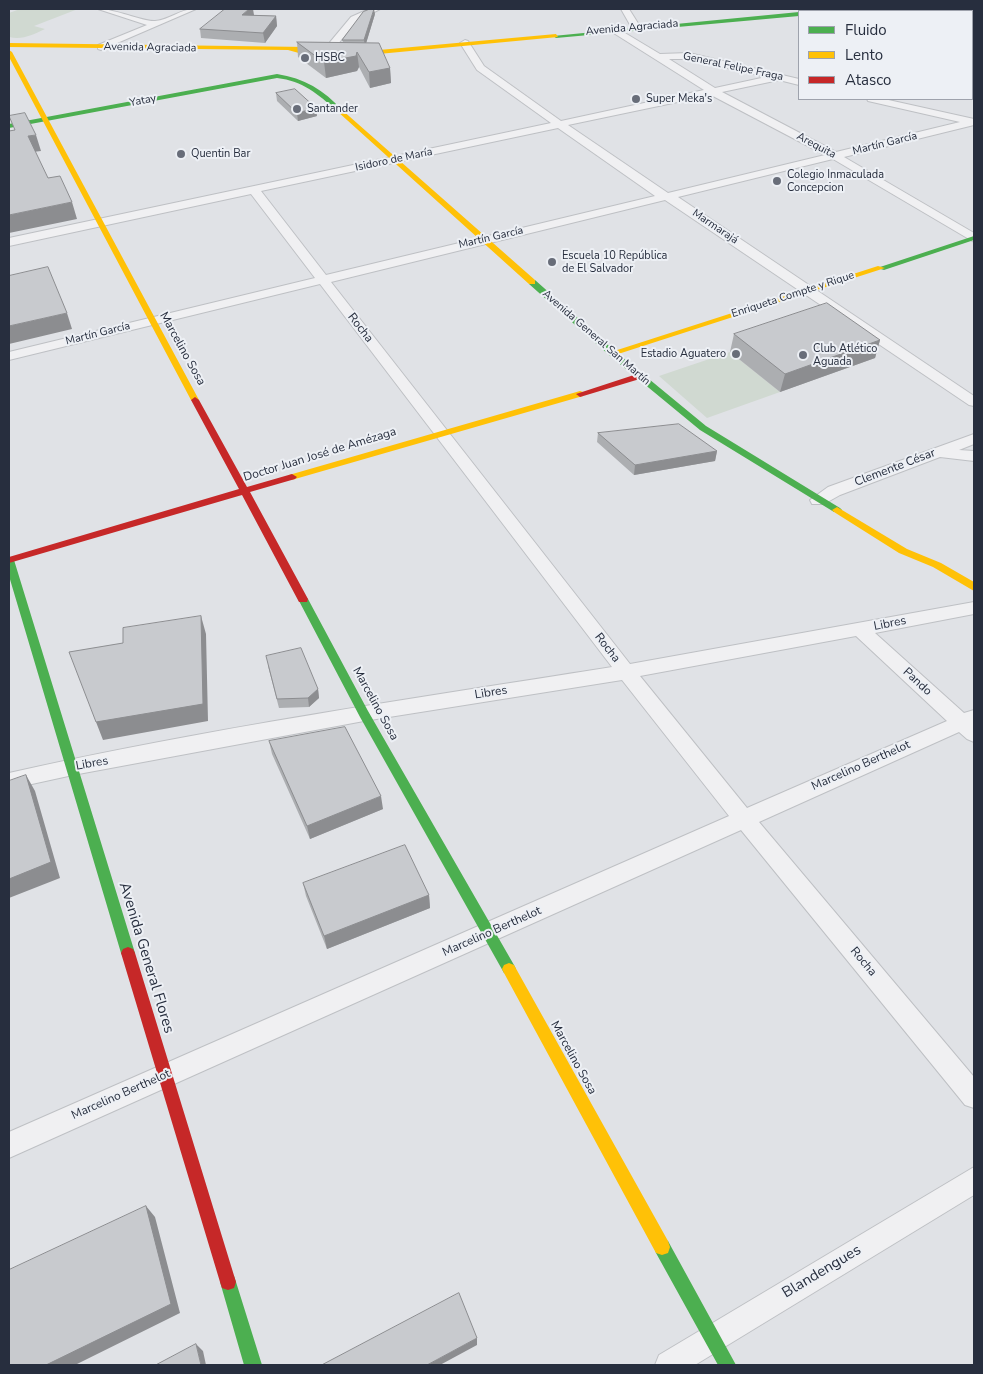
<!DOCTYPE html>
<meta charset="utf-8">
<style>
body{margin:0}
#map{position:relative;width:983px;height:1374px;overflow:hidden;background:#e0e2e6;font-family:"Nunito Sans",sans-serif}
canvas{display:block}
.frame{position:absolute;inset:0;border:10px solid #272e3e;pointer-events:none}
.legend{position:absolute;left:798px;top:10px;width:175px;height:90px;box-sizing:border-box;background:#edf0f5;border:1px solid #9ea2ac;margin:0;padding:6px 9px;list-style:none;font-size:15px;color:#272e3e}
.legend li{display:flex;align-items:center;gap:10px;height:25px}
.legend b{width:25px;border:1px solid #9ea2ac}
</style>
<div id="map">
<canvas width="983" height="1374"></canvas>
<div class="frame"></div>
<ul class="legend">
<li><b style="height:6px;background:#4caf50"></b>Fluido</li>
<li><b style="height:6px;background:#ffc107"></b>Lento</li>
<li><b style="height:6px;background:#c62828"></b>Atasco</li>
</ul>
</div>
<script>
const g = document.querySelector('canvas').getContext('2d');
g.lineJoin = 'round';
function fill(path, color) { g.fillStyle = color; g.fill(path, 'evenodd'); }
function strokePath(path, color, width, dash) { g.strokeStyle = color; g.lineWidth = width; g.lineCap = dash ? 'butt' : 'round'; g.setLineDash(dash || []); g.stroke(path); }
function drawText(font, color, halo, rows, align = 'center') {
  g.font = font + ' "Nunito Sans",sans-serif'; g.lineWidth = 4; g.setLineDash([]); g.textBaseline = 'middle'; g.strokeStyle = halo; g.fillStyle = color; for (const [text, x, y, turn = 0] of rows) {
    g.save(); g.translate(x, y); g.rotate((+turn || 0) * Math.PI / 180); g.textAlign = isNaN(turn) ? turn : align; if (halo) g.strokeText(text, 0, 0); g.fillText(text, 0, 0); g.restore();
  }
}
fill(new Path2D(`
 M20,9H78L34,26L45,29C32,35 23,40 9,37V13Z
 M730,352L780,392L707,418L659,376Z`), '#d0d9d1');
const street = new Path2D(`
 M98,9C116,9 144,22 155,21C170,20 181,8 196,9L101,50L98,49V45L147,25Z
 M369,9H380L357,21L332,51H326V47L351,17Z
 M621,9H629L641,28L639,30H633Z
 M615,27L660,54L689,53L799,79V85L779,80L722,92L836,152L960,122L868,101L867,99H884L974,119V125L844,157L974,233V242L833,159L678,197L974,396V406L969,405L665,200L331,282L630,664L974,602V614L875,633L964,713L974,710V742L967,739L959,732L759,822L974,1077V1108L965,1105L741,830L9,1158V1132L729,816L622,680L364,721L73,775L9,789V773C208,728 411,699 612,667L320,284L9,360V352L315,278L251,194L9,246V238L551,123L477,70L460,43L465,40L468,41L484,66L561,121L704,90L612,32V28ZM669,59H689L766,77L715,88ZM711,95L825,155L668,193L568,125ZM558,128L655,196L326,275L261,191ZM856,636L947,721L747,808L640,676Z
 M974,434V444L959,450L974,451V461L940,457L840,495L824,504H812L810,500L828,487Z
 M974,1167V1195L695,1365H655L659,1355Z`);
strokePath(street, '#bec0c4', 2);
fill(street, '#f0f0f2');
fill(new Path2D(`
 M799,12V16L556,38L553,36Z
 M277,74C304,78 324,90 342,110L337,111C318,94 303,81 277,78L9,128V124Z
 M974,236V240L884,270L877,268Z
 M529,280H535L615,351L706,426L840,508L842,510L840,512H834L700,430L609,355L529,284Z
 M9,557L14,560L135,953L133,957L128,959L123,957L121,953L9,576Z
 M303,595L308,599L368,711L514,965L516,969L514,973L509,975L504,973L360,717L298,599Z
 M662,1239L668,1241L736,1365H718L656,1253L654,1247L656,1241Z
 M228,1274L234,1276L236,1282L262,1365H244L220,1282L222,1276Z`), '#4caf50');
fill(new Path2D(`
 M838,9H871L858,11H835Z
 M556,34L558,37L368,55H306L288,50L9,47V43L308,47L310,50L303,51H368Z
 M9,50L12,52L199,400L198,402L195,403L191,400L9,57Z
 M337,109H341L535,280V284H529L337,111Z
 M878,266L885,268L615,355H609L608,353Z
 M580,391L583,392V396L295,479L292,480L287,477L289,475Z
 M837,507L907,549L941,563L974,582V591L933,567L899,553L834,512L832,510Z
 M509,963L514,965L668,1241L670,1247L668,1253L662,1255L656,1253L504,973L502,969L504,965Z`), '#ffc107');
fill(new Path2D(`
 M640,373L643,374V378L580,397L576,394Z
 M195,397L199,400L247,487L292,474L297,477L295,479L250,492L308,599L307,602H299L242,495L9,563V557L239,489L191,400Z
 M128,947L133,949L135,953L236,1282L234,1288L228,1290L222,1288L220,1282L121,953L123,949Z`), '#c62828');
fill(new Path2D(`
 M887,9H912V11H888Z
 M375,14L366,43L390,68L391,83L370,88L359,67L357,71L326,78L298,57L297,42H343L342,40Z
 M254,15L276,16L277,26L265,43L201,38L200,29Z
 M276,93L317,116L298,121L277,101Z
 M734,334L880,340L875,358L780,392L730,352Z
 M598,433L717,451L715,461L634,475L597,442Z
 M268,666L318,689L319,698L309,707L279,708Z
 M269,741L383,809L310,839L272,754Z
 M303,883L429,895L430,908L327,949L306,896Z`), '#acaeb1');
fill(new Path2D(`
 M249,9H253L254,15L244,24L242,15Z
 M374,9L375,14L365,47L364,40Z
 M276,16L277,26L265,43L263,33Z
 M357,52L359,67L357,71L326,78L324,62Z
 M390,68L391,83L370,88L369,72Z
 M316,108L317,116L298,121L297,113Z
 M36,135L41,151L33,152L28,136Z
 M72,202L77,219L9,233V215Z
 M67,313L72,329L9,344V326Z
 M880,340L875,358L780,392L785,374Z
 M717,451L715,461L634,475L635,465Z
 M201,616L206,634L208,721L103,740L96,722Z
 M318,689L319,698L309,707L308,698Z
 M26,775L35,791L60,878L9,898V879Z
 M381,796L383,809L310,839L307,826Z
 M429,895L430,908L327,949L324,936Z
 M146,1206L155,1217L180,1313L75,1365H46Z
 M477,1338V1345L440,1365H427Z
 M196,1344L203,1351L206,1365H201Z`), '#8c8d90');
const building = new Path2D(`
 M225,9H249L242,15L276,16L263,33L200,29Z
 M370,9H374L364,40H342L363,12Z
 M894,9H912V11H895Z
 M297,42L379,43L390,68L369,72L357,52L356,56L324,62Z
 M295,89L316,108L297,113L276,93Z
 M25,113L36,135L28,136L48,178L60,176L72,202L9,215V131L15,130L9,116Z
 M48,267L67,313L9,326V276Z
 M827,303L880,340L785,374L734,334Z
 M679,424L717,451L635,465L598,433Z
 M201,616L203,704L96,722L69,652L123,643V628Z
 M301,648L318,689L308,698L277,699L266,656Z
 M345,727L381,796L307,826L269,741Z
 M26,775L51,862L9,879V781Z
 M405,845L429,895L324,936L303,883Z
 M146,1206L171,1304L46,1365H9V1270Z
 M459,1293L477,1338L427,1365H322Z
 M196,1344L201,1365H156Z`);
fill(building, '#c8cace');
strokePath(building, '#8c8d90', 1);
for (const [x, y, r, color] of [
 [305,58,5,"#686d79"],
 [636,99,5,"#686d79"],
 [297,109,5,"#686d79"],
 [181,154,5,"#686d79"],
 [777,181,5,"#686d79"],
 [552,262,5,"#686d79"],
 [736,354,5,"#686d79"],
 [803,355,5,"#686d79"]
]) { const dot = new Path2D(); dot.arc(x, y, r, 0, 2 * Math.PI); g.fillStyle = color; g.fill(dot); strokePath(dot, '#edf0f5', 2); }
drawText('11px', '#272e3e', '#edf0f5', [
 ["Avenida Agraciada",632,28,-5],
 ["Avenida Agraciada",150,48,1],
 ["General Felipe Fraga",733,67,12],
 ["Yatay",143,101,-11],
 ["Martín García",885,144,-14],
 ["Arequita",816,146,28],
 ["Isidoro de María",394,160,-12],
 ["Marmarajá",715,227,34],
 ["Martín García",491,238,-13],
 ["Enriqueta Compte y Rique",793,295,-18],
 ["Martín García",98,334,-14],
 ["Avenida General San Martín",596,338,41]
]);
drawText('11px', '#272e3e', '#edf0f5', [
 ["HSBC",315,58],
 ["Super Meka's",646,99],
 ["Santander",307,109],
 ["Quentin Bar",191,154],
 ["Colegio Inmaculada",787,175],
 ["Concepcion",787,188],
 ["Escuela 10 República",562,256],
 ["de El Salvador",562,269],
 ["Club Atlético",813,349],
 ["Aguada",813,362],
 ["Estadio Aguatero",726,354,"right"]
], 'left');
drawText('12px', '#272e3e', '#edf0f5', [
 ["Rocha",360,328,52],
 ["Marcelino Sosa",182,349,61],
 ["Doctor Juan José de Amézaga",320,455,-17],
 ["Clemente César",895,468,-21],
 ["Libres",890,624,-11],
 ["Rocha",607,648,52],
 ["Pando",917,682,43],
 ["Libres",491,693,-9],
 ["Marcelino Sosa",375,704,61],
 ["Libres",92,764,-10],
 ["Marcelino Berthelot",861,766,-24],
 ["Marcelino Berthelot",492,932,-24],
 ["Rocha",863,962,50],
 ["Marcelino Sosa",573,1058,61],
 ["Marcelino Berthelot",121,1095,-24]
]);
drawText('15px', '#272e3e', '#edf0f5', [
 ["Avenida General Flores",146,958,73],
 ["Blandengues",822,1272,-31]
]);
</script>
